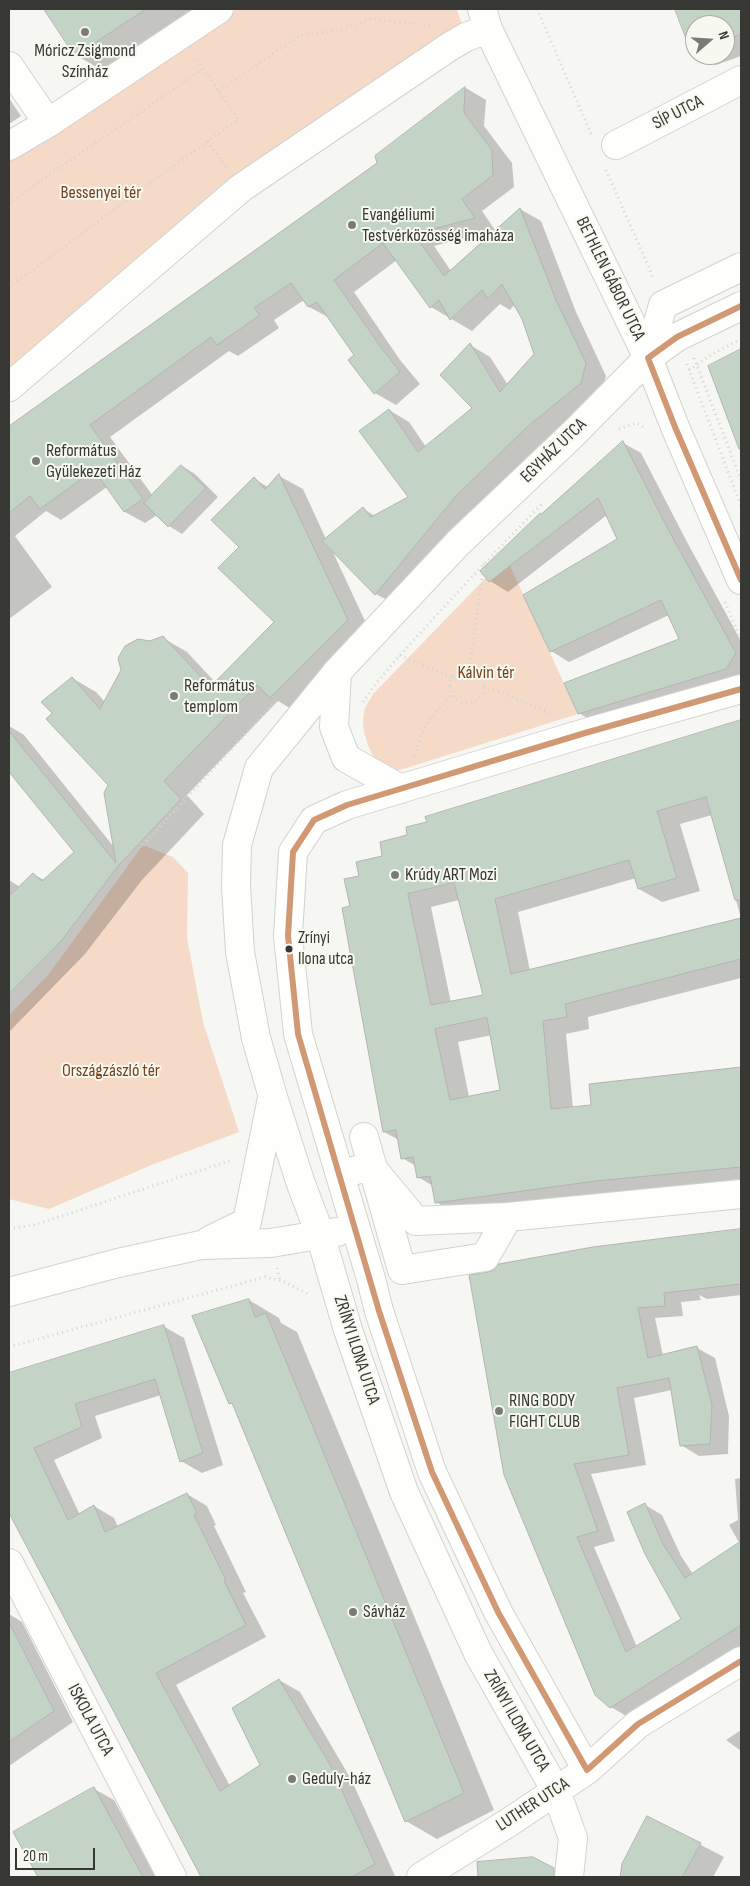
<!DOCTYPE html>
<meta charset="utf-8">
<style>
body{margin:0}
#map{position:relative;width:750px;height:1886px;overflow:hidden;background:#f6f7f2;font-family:"Sofia Sans Condensed",sans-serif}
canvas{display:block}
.frame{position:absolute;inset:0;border:10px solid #373834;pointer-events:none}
.north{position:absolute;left:685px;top:15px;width:50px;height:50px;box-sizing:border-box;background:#f7f9f0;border:1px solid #aaaca5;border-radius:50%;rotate:71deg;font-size:14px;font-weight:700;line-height:20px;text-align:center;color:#373834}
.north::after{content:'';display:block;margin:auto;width:18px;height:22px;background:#7a7b76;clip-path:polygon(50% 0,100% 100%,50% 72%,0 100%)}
.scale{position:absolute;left:15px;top:1848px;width:80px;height:22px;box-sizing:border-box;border:2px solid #373834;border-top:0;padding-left:6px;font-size:15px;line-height:18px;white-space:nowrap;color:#373834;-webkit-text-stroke:4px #f7f9f0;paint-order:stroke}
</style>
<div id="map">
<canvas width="750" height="1886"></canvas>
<div class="frame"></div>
<div class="north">N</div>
<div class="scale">20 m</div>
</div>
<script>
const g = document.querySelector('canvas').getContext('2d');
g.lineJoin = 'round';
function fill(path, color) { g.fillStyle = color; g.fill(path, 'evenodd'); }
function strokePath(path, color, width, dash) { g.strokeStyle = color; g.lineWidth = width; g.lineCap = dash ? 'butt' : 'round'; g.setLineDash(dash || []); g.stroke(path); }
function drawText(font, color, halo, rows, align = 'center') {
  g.font = font + ' "Sofia Sans Condensed",sans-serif'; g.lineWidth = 4; g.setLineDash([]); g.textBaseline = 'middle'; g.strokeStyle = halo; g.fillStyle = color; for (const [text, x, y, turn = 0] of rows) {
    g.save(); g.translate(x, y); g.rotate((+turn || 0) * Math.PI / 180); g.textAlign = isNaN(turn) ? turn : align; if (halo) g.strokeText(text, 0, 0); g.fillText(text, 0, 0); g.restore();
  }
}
fill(new Path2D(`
 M219,9H457L466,37L241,188L9,387V146Z
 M506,557L578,714L416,765C407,768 394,773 385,768C370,760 360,728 364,712C365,706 370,700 373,694Z
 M143,845L173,857L188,873L187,938L203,1022L239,1132L154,1164L49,1209L9,1199V1015L48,975Z`), '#f5dac8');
fill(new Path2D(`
 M46,9H193L101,70L76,55Z
 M676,9H741V56L716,65L698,55H725V25H695V54L693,52Z
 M466,88L486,100L484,126L512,163L514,187L482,211L495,230L434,246L451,271L520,209L541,221L576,312L606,376L601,394L548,438L475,508L396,605L376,594L332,550L371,634L295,711L278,701L187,795L204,814L142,880L85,954L9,1032V880L20,887L33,874L44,880L75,852L9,770V726L24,735L114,847L110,785L54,713L72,678L96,692L105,702L151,642L163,638L187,652L216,683L275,622L241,547L254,479L268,487L279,476L303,489L326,539L363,509L375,516L410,497L389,410L409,422L426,447L474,408L470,345L490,357L508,385L535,355L523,318L515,304L510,310L500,304L472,331L431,307L397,260L354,292L400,360L420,384L396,405L375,393L356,355L330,318L309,307L304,300L274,320L279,328L238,356L229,351L110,437L153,496L182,466L195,474L218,497L182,534L169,526L157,515L145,523L125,512L107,487L61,520L46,511L15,536L52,587L9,619V428L378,164L376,157Z
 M9,98L21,116L9,124Z
 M741,351V452L710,367Z
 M623,443L641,453L687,542L741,641V680L597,724L579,713L680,640L669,615L569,662L551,651L619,539L607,515L508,592L490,581L481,571Z
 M741,721V918L712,815L680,824L700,891L662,902L639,889L636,878L518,912L530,971L741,919V978L588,1017L589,1029L566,1034L573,1108L592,1107L591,1085L741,1069V1183L460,1216L436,1202L433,1186L418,1177L416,1166L402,1158L399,1140L384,1132L351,907L361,877L409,836L428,823L427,817ZM459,900L484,996L451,1003L431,907ZM492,1035L501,1091L469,1097L458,1042Z
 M741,1231V1295L707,1299L699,1295L701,1300L681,1302L683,1316L655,1318L663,1356L697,1348L715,1358L729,1416L728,1454L699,1456L681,1445L672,1390L634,1398L646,1465L591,1474L615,1541L594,1547L637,1647L683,1620L645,1505L662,1515L681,1556L693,1574L740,1544L729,1525L738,1520L735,1479L741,1478V1647L628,1717L611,1707L505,1475L593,1248Z
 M249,1300L279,1318L281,1323L297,1332L494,1810L437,1839L406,1821L235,1406L230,1403Z
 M163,1326L184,1338L223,1465L202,1473L181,1461L161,1395L95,1416L102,1438L54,1460L80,1515L94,1506L114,1518L118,1527L187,1494L207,1506L216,1525L214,1526L246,1592L243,1593L266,1637L176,1685L230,1786L262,1766L279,1680L300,1692L352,1781L395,1876L392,1877H202L9,1508V1375Z
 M9,1614L22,1622L73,1722L9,1766Z
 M741,1730V1751L726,1740Z
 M94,1789L114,1800L156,1877H40L15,1832Z
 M647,1817L724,1857L713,1877H621L623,1864Z
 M533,1858L565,1877H552L548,1869H546L549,1877H488L511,1863Z`), '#0003');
const building = new Path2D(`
 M44,9H146L75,56Z
 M675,9H741V34L725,41V25H695V52L692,53Z
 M465,87L464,113L492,150L493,175L462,199L475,218L414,234L444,276L520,208L556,300L586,363L581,383L527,427L455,497L375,595L322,541L363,507L371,517L408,497L359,431L389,409L418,452L472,408L440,375L470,343L500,392L534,354L522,319L502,284L488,299L482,290L450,320L439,300L430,308L383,243L334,280L380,346L400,372L374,394L348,360L354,355L317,302L308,307L291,283L254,308L260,315L217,345L211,337L90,425L143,499L124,512L94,470L40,509L30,496L9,513V426L377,163L375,156Z
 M741,349V449H739L708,366Z
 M623,441L669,531L736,653L726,669L578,714L564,683L679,639L661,600L550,652L523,595L617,539L598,498L489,582L480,571L540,513L541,514Z
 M181,465L206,488L168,527L144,503Z
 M279,474L348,620L270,698L257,685L164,781L181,799L118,866L62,940L9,994V896L33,873L42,881L74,852L9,772V731L116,863L104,793L108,785L46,719L52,713L41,702L72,677L100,709L121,670L118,658L125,646L138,639L150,641L163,636L210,687L274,622L218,568L239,547L211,520L254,477L265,489Z
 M741,720V900H735L706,797L657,811L677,878L638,889L629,860L495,899L511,974L741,918V959L565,1004L567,1017L543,1021L551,1109L591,1105L589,1084L741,1067V1167L596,1181L435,1203L430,1176L417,1178L413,1157L401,1159L396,1130L383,1132L342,908L350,906L344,879L359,876L356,862L382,856L380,842L407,835L406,827L427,822L425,817ZM454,883L483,995L431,1005L408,894ZM487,1018L500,1090L450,1100L435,1029Z
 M741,1229V1284L664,1293L665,1306L638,1308L648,1358L697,1346L712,1405L710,1444L680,1446L669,1378L617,1388L629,1455L574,1464L598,1531L577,1537L626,1652L681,1619L645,1554L627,1512L645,1503L663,1544L685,1578L741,1541V1625L610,1708L595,1695L504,1475L469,1275L488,1272L494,1270L499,1264L593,1247Z
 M249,1299L255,1317L266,1313L464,1793L405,1822L232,1403L229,1404L192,1316Z
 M164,1325L203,1453L180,1462L155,1379L75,1404L82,1427L34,1448L68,1520L94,1505L105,1532L187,1493L197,1513L194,1515L226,1580L224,1581L246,1625L156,1673L220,1791L260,1765L232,1708L279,1679L332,1768L375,1864L352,1877H201L9,1513V1373Z
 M9,1622L54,1711L9,1742Z
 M94,1787L143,1877H38L13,1832Z
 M647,1816L701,1843L682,1877H620L622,1864Z
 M533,1857L554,1868V1877H478L477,1862Z`);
fill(building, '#c3d4c6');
strokePath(building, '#b2b4b1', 1);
const minor = new Path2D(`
 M482,9L488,29L648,358L675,427L741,580
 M9,66L48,123
 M616,145L741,80
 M9,146L48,123L219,9
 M648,358L663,305L741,267
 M9,387L241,188L449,47L466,37L488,29
 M337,672L334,727L346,758L401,789
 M364,1137L402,1270
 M340,1174L365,1168H372L416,1221L508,1217L741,1194
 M210,1240L247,1222L272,1098
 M402,1270L485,1257L508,1217
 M9,1292L118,1263L201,1245L271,1243L337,1232
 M9,1563L172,1877
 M587,1770L498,1612L432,1472L379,1311L371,1279L298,1034L288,936L293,852L314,820L347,805L585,733L741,689
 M421,1877L508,1823L587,1770L638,1724L741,1661
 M569,1877L573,1838L556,1791L478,1653L404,1492L348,1330L320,1234L301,1184L273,1097L256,1038L240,952L236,886L237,845L259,768L337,672L458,543L573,434L648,358L677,337L741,306`);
strokePath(minor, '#d2d3cf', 30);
strokePath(new Path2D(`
 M537,9L591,134
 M219,91L299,36L340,30L370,19L430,25
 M208,141L226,167
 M606,170L654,279
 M9,209L10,203L37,183L203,69
 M9,287L238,119L195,57
 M694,358L741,480
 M687,364L741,506
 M689,370L714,353L741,339
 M619,429L637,423L645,428
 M725,602L741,640
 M400,655L452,678
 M450 686a17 17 0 1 1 34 0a17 17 0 1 1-34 0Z
 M469,669L484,563
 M484,686L553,714
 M363,702C383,672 408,647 432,620C469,580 505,541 543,503
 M415,756C420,728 433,715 452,694
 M143,845L273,704
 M9,1229L34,1225L232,1160
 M277,1268L280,1280
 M9,1347L265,1277L285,1282L310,1295`), '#d4d4d2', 3, [1, 4]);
strokePath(minor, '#fefefd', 28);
strokePath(new Path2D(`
 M741,306L677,337L648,358L675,427L741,580
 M741,689L585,733L347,805L314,820L293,852L288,936L298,1034L379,1311L432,1472L498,1612L587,1770L638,1724L741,1661`), '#d19874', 6);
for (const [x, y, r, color] of [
 [85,32,5,"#7a7b76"],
 [352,225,5,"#7a7b76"],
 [36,461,5,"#7a7b76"],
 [174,696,5,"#7a7b76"],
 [395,875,5,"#7a7b76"],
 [289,949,4.5,"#373834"],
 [499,1411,5,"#7a7b76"],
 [353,1612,5,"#7a7b76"],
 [292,1779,5,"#7a7b76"]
]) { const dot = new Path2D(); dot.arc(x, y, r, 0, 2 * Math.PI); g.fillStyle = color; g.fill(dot); strokePath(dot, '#f7f9f0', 2); }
drawText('17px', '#373834', '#f7f9f0', [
 ["Zrínyi",298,939],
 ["Ilona utca",298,960]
], 'left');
drawText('18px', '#373834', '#f7f9f0', [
 ["Móricz Zsigmond",85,51,"center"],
 ["Színház",85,72,"center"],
 ["Evangéliumi",362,215],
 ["Testvérközösség imaháza",362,236],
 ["Református",46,451],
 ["Gyülekezeti Ház",46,472],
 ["Református",184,686],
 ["templom",184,707],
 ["Krúdy ART Mozi",405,875],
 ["RING BODY",509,1401],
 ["FIGHT CLUB",509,1422],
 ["Sávház",363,1612],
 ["Geduly-ház",302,1779]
], 'left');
drawText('18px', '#373834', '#f7f9f0', [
 ["SÍP UTCA",678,113,-27],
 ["BETHLEN GÁBOR UTCA",610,279,64],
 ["EGYHÁZ UTCA",554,451,-44],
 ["ZRÍNYI ILONA UTCA",356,1350,72],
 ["ISKOLA UTCA",90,1720,62],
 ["ZRÍNYI ILONA UTCA",516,1721,60],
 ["LUTHER UTCA",533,1805,-33]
]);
drawText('18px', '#77411c', '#f7f9f0', [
 ["Bessenyei tér",101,193],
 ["Kálvin tér",486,673],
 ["Országzászló tér",111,1071]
]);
</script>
